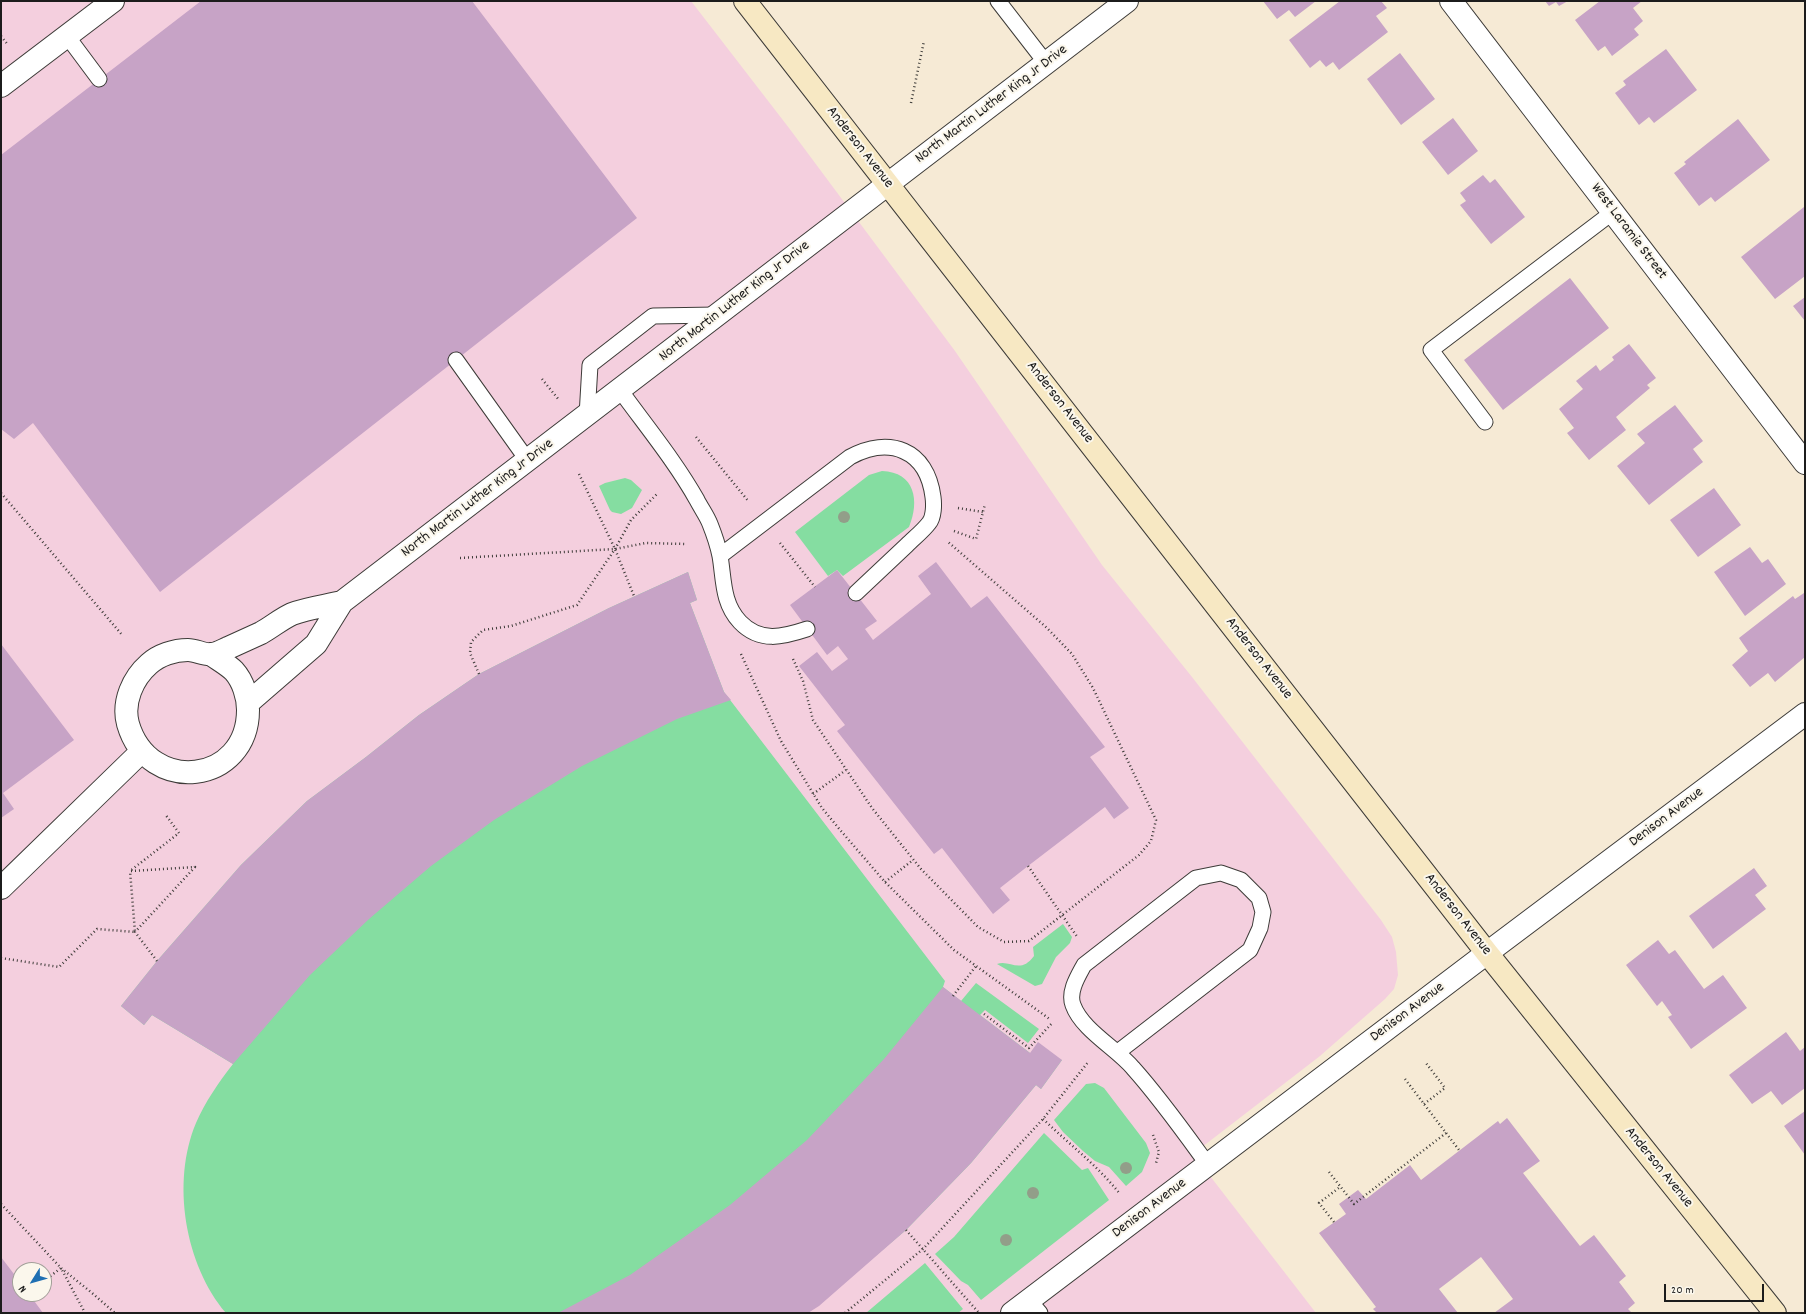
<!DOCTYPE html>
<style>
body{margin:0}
#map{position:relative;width:1806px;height:1314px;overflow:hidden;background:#f6ead5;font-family:Dekko,sans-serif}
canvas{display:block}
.frame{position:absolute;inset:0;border:2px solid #1c1c1c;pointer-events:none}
.north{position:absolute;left:12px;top:1262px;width:40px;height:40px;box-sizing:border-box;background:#fbf7ec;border:1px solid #a29f99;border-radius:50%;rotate:233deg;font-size:11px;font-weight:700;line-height:16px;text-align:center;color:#1c1c1c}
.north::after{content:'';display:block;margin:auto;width:14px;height:18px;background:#1f6fb2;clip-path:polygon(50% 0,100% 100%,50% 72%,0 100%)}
.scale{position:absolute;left:1664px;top:1284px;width:100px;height:18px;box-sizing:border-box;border:2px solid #1c1c1c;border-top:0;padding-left:5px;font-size:12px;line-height:14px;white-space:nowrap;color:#1c1c1c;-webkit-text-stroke:3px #fbf7ec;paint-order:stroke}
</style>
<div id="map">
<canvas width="1806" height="1314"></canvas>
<div class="frame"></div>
<div class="north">N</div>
<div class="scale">20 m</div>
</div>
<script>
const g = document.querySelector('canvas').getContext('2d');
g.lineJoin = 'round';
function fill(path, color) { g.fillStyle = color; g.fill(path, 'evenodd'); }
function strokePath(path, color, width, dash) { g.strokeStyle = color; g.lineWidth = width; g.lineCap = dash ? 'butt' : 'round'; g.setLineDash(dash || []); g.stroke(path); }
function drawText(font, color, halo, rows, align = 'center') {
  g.font = font + ' Dekko,sans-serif'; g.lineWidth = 4; g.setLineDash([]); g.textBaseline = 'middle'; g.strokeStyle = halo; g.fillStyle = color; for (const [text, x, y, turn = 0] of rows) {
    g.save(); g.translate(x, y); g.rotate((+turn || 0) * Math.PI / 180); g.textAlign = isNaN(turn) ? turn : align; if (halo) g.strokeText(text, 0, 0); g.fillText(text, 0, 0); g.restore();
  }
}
fill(new Path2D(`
 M1,1H691L789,128L955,351L1102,565L1192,677L1381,920L1392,937L1396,952L1398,975L1394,989L1385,999L1320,1056L1193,1154L1316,1313H1ZM20,1270H44V1294H20Z`), '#f4cfde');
fill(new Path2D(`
 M882,471C915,472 920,501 909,527L843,576L837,570L828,576L795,532L869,475Z
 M625,478L631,480L642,490L632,508L621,514L612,512L610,510L599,486L605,483Z
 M688,572L697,600L690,603L724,692L945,981L943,987L961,1001L976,983L1039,1029L1028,1043L985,1010L980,1015L1030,1053L1062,1060L1041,1089L1036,1085L971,1163L906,1230L808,1313H226C185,1265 171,1182 196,1123C205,1102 219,1082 233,1064L152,1015L144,1025L121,1006L157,961L241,865L307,801L366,757L419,715L479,674L609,608Z
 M1063,924L1072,937L1070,943L1056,957L1042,984L1035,986L997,964C1010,959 1020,975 1034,956L1033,947Z
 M1095,1083L1104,1088L1146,1143L1150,1153L1142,1172L1126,1186L1109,1167L1095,1161L1083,1151L1063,1132L1054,1120L1086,1084Z
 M1044,1133L1082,1170L1088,1168L1109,1200L981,1300L968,1285L961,1281L935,1254L954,1237Z
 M925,1263L963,1309L958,1313H866Z`), '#85dda1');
fill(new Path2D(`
 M201,1H472L637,218L160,592L33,423L14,439L1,429V155Z
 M1263,1H1316L1295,17L1289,10L1277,19Z
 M1340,1H1381L1387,8L1376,16L1388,32L1339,70L1333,62L1326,67L1320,60L1310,68L1289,40Z
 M1545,1H1568L1559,6L1556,2L1549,6Z
 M1600,1H1642L1633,8L1643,21L1634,29L1639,35L1612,56L1605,46L1598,51L1575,20Z
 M1666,49L1697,90L1654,123L1649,117L1639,125L1615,93L1626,85L1623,81Z
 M1400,53L1435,99L1401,125L1367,79Z
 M1453,118L1478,151L1448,175L1422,142Z
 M1738,119L1770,160L1715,202L1711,197L1699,206L1674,173L1686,164L1684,162Z
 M1483,175L1490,183L1495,179L1525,217L1491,244L1460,205L1466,201L1460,193Z
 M1804,207L1805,209V276L1775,299L1741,257Z
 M1570,278L1609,328L1503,410L1464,360Z
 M1805,297V321L1793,306Z
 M1629,344L1656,378L1647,385L1650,388L1616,417L1626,430L1589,460L1567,433L1574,428L1559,409L1583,389L1576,381L1596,365L1600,371L1614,360L1612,357Z
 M1675,405L1703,441L1693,449L1703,462L1649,505L1617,466L1645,443L1637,434Z
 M1714,488L1741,525L1698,557L1670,520Z
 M1750,547L1762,563L1768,559L1786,584L1745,616L1714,572Z
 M936,562L971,608L987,596L1105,747L1090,757L1129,808L1114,819L1105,807L1028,866L1000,888L1010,900L993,914L942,848L934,854L837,731L845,725L799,666L817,652L832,671L848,659L838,646L827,655L790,605L837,570L877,621L865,629L873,640L931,594L918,576Z
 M688,572L697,600L690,603L724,692L731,700L677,719L582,766L494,820L431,866L369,919L310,975L233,1064L152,1015L144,1025L121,1006L157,961L241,865L307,801L366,757L419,715L479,674L609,608Z
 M1804,593L1805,594V657L1775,682L1768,673L1750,687L1732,665L1748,651L1739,638L1793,596L1795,599Z
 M1,644L74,740L3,793L14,809L1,818Z
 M1754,868L1767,886L1755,895L1766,909L1713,949L1689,916Z
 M1658,940L1669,954L1675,950L1704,989L1723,975L1747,1008L1691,1049L1668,1017L1672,1015L1662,1001L1657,1006L1626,965Z
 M943,987L1030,1053L1038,1042L1062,1060L1041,1089L1036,1085L971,1163L906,1230L819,1306L808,1313H558L630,1275L730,1205L807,1140L884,1059Z
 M1786,1032L1800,1051L1805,1047V1088L1782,1105L1771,1091L1752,1104L1729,1075Z
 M1805,1111V1155L1784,1126Z
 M1507,1118L1540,1161L1523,1173L1580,1246L1594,1235L1626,1276L1619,1282L1635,1303L1628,1309L1632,1313H1494L1513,1299L1481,1257L1439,1289L1458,1313H1377L1373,1309L1376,1307L1319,1233L1346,1214L1339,1204L1358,1190L1366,1199L1410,1165L1421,1180L1498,1121L1500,1124Z
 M1,1257L20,1282V1294H29L43,1313H1Z`), '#c7a3c6');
const service = new Path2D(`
 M998,1L1046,63
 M67,36L99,79
 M456,360L528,461
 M620,390C646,426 675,461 697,500C701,508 707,516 710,524C714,534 718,546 720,556C724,579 722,603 740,622C760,643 783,637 807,629
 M587,416L590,365L653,316L717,315
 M1485,422L1431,350L1613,212
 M720,556L850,457C889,436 927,449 933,497C934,504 934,517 929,523C923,531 914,538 907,545C890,561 873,577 856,593
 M1118,1052L1250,950L1260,928L1263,912L1259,898L1241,880L1221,873L1196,878L1084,965C1078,976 1068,992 1073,1005C1082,1030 1116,1048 1133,1068C1160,1098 1184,1132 1208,1165
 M1029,1300L1040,1313`);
const minor = new Path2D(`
 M1451,1L1805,463
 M1,86L113,1
 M212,655C219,660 228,665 234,671C243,681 248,697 248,710C248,784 149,796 128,724C122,702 133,678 149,664C159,655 174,650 188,650C196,650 204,655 211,654C217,654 223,650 228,648C239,643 250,638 261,633C272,627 281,619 292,614C308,608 326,606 342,602
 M248,703L316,644L342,602L888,184
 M1,888L141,752
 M1487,953L1805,714`);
const tertiary = new Path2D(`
 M888,184L1127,1
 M1012,1313L1487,953`);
const secondary = new Path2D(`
 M745,1L1487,953L1775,1313`);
strokePath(service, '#3d3b38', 17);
strokePath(minor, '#3d3b38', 24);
strokePath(tertiary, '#3d3b38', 24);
strokePath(secondary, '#3d3b38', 24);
strokePath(new Path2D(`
 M1,36L8,45
 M911,103L924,41
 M542,379L559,400
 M696,437L749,502
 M579,474L615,549L634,596
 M1,493L123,636
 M958,508L983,512
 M954,531L976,539L985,504
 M780,543L815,587
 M460,558L615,549L646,543L686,544
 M741,654L781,741L822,808L841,831L885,882L954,950L1051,1020
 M793,659L803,681L813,720L872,808L921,869L978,927L1004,942L1029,941L1139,855L1151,841L1156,820L1093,688L1072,654L1047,628L947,541
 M479,674L470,653L471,642L483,630L511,626L577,605L615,549L631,520L657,494
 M813,794L846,770
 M1028,866L1078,938
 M885,882L913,860
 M1,958L59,967L97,929L135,932L130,871
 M157,961L135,932L195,867L130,871L179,833L165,814
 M953,996L976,966
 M984,1014L1029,1048L1053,1022
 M1405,1079L1459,1150
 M1424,1104L1445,1088L1426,1063
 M1043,1119C1069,1144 1098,1166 1120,1194
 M1153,1135L1159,1152L1156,1163
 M1329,1172L1354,1204L1446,1133
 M1,1204L61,1268L92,1293L115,1313
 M1334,1222L1319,1203L1340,1187
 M906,1230L979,1313
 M44,1281L61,1268L85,1313
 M845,1313L923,1249L1043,1119L1089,1061`), '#3d3b38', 2.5, [1, 3]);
strokePath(service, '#fff', 15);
strokePath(minor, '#fff', 22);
strokePath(tertiary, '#fff', 22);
strokePath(secondary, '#f7e8c3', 22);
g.fillStyle = '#929e89';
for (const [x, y] of [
 [844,517],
 [1126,1168],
 [1033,1193],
 [1006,1240]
]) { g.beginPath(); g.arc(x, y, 6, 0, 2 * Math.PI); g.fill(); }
drawText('15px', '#1c1c1c', '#fbf7ec', [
 ["North Martin Luther King Jr Drive",992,105,-37],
 ["Anderson Avenue",859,148,52],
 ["West Laramie Street",1628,232,53],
 ["North Martin Luther King Jr Drive",735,302,-38],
 ["Anderson Avenue",1059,403,52],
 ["North Martin Luther King Jr Drive",478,499,-37],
 ["Anderson Avenue",1258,659,52],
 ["Denison Avenue",1667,818,-37],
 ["Anderson Avenue",1457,915,52],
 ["Denison Avenue",1408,1013,-37],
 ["Anderson Avenue",1658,1168,51],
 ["Denison Avenue",1150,1209,-37]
]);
</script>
